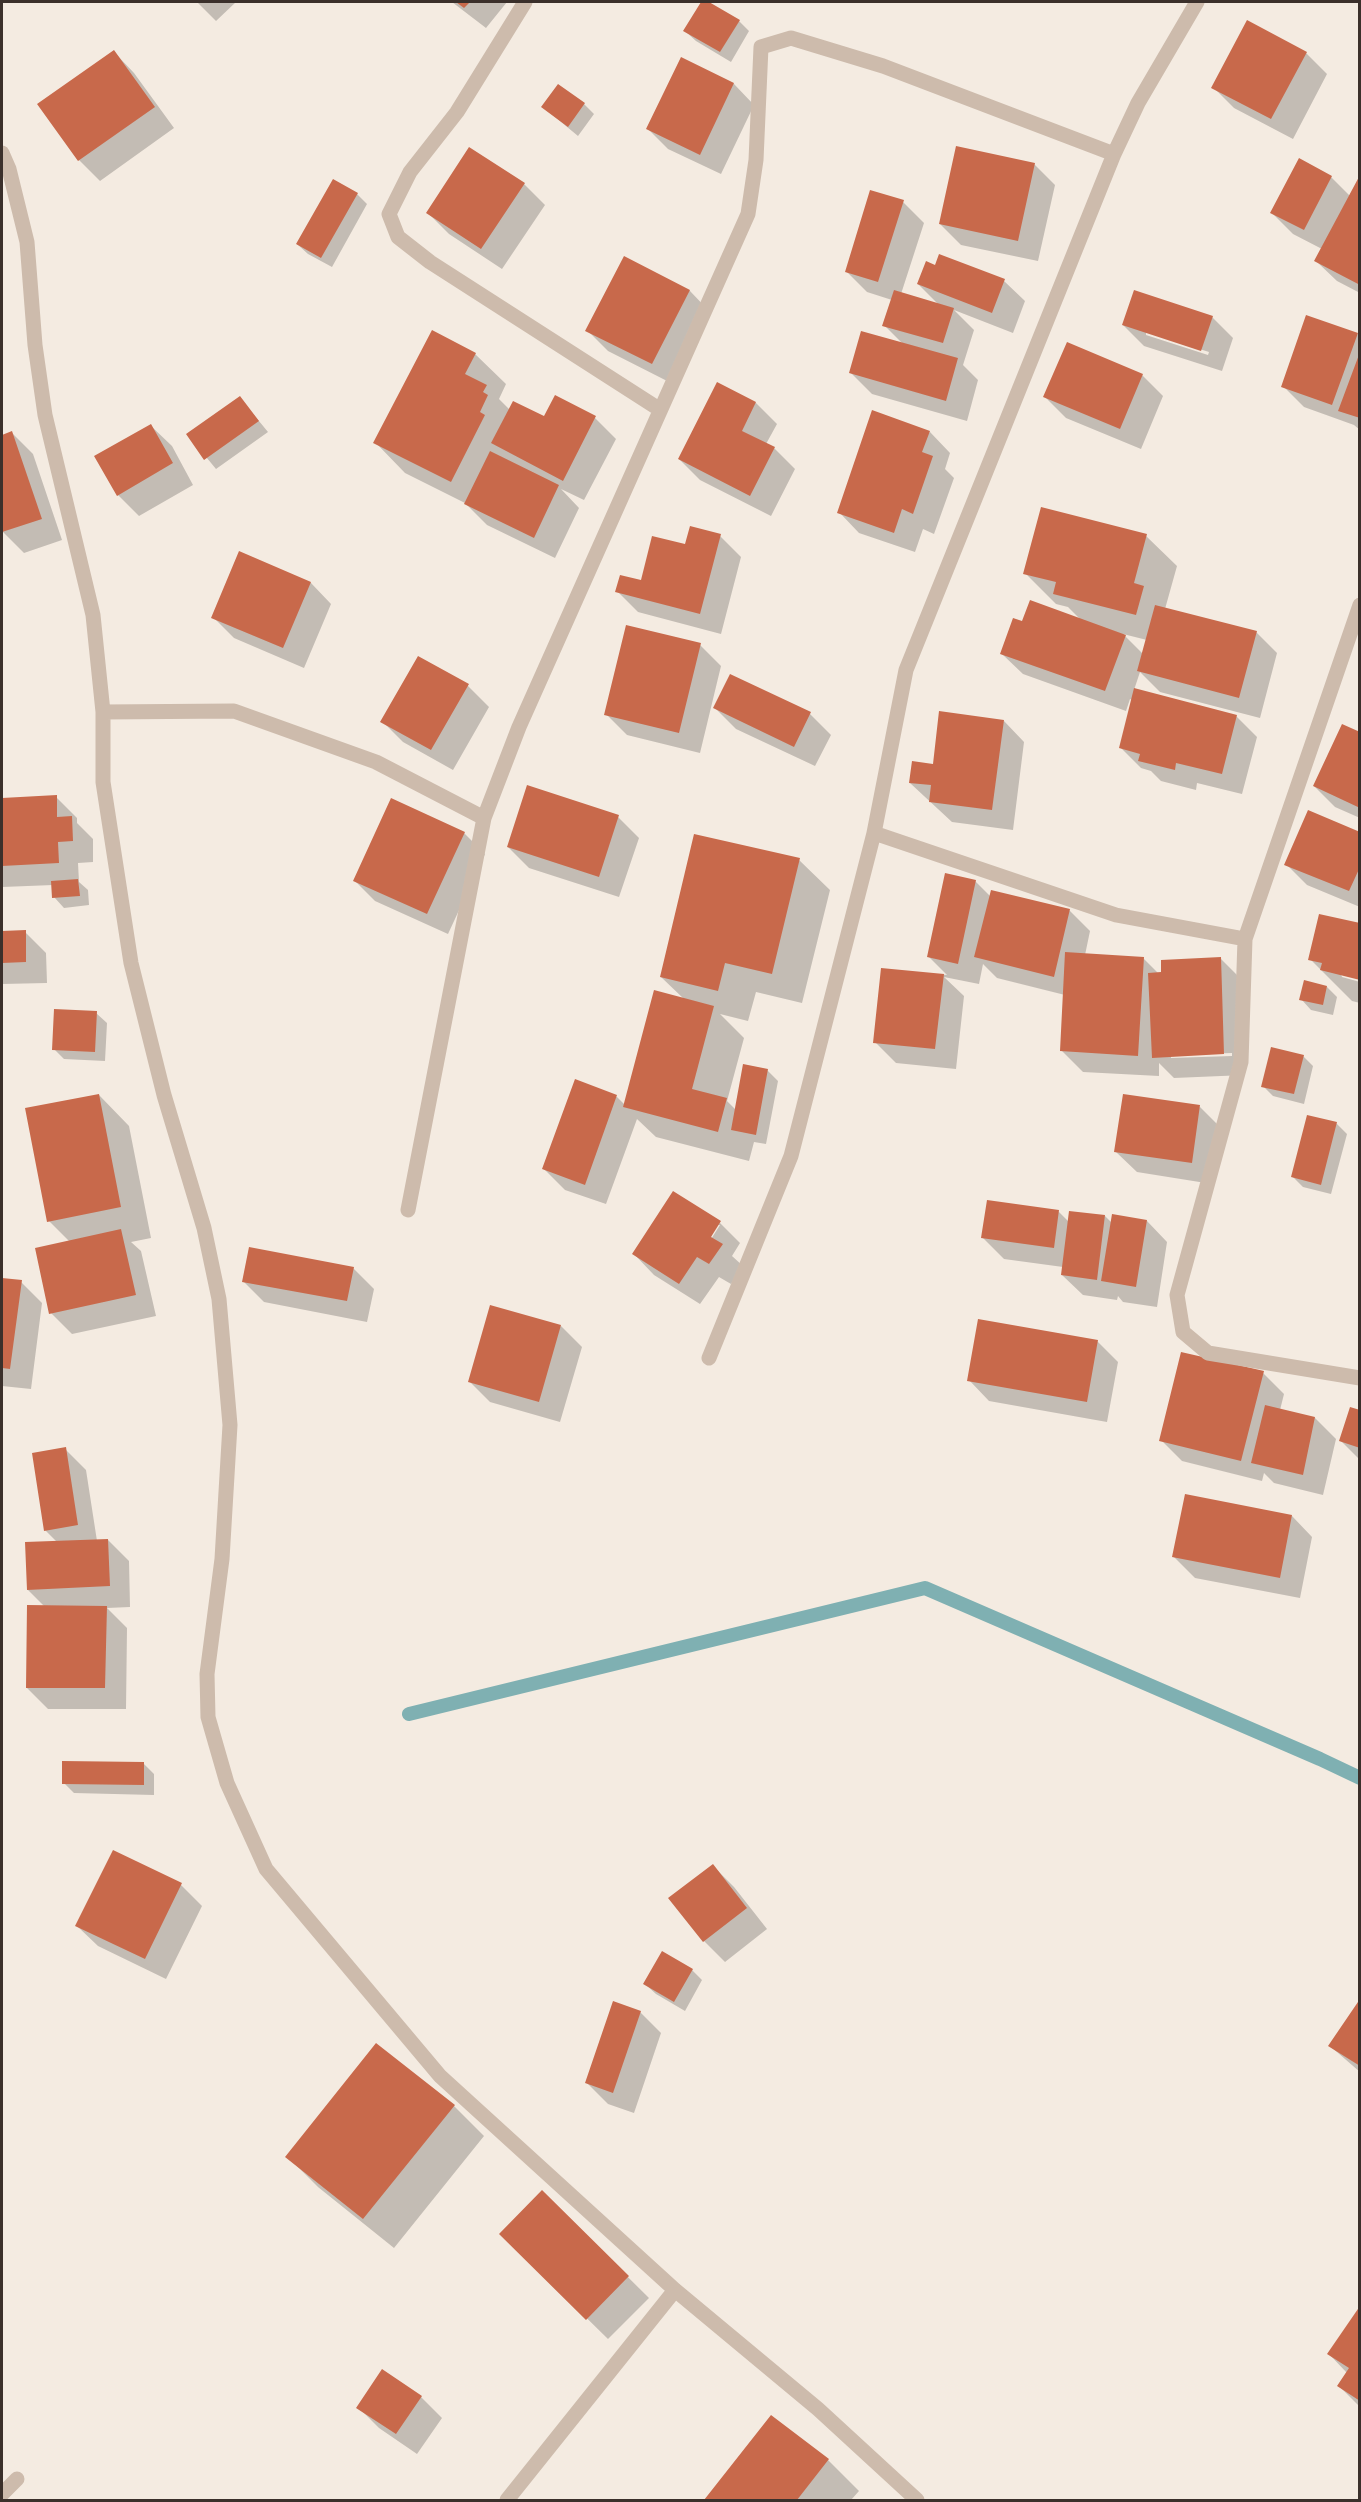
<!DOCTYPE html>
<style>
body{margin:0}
#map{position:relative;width:1361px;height:2502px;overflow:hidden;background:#f4ebe1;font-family:Barlow,sans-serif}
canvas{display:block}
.frame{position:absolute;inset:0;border:3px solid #3b302b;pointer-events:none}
</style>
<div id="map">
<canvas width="1361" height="2502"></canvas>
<div class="frame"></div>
</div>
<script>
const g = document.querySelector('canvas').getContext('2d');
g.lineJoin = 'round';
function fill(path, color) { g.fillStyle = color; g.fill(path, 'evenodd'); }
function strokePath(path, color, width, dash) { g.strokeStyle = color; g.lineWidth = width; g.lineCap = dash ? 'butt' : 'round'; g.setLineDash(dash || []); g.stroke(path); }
fill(new Path2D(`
 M197,2H236L216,21Z
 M452,2H507L486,28Z
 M703,2L739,21L749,31L731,62L696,41L685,31Z
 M114,52L134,73L174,128L100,181L79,160L39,104Z
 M1306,53L1327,74L1293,139L1234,108L1213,87Z
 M681,59L734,84L754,105L721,174L668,149L647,128Z
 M584,104L594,114L578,136L543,107Z
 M470,149L524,184L545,205L502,269L449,234L428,213Z
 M1034,164L1055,185L1038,261L961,245L940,224Z
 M1331,177L1350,196L1360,178V293L1337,281L1316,261L1322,249L1293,234L1272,213Z
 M357,194L367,204L332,267L308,254L297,244Z
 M903,202L924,223L901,294L940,306L918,284L1004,281L1025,301L1013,333L954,310L974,330L963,365L978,380L967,421L872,394L851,373L903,344L884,325L892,300L867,292L846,271Z
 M624,258L690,291L710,312L673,384L608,351L587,330Z
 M1212,317L1233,338L1222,371L1144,346L1123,325ZM1146,332L1209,352L1208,355L1146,335Z
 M1357,334L1360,336V430L1354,425L1304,407L1283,386Z
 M475,354L506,384L499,399L510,410L545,418H595L616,439L584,500L561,489L579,508L555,558L487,525L465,503L405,473L375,442Z
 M1142,375L1163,396L1141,449L1066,418L1045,397Z
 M718,384L756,403L777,424L766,444L774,448L795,469L771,516L700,480L679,459Z
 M240,398L268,432L216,469L188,435Z
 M151,426L172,446L193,485L139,516L118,495Z
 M930,432L950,453L945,469L954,478L934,534L923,529L915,552L859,533L839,512Z
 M12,433L33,454L62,540L24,553L3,532L2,526V436Z
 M720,536L741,557L721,634L638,612L617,591L642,582Z
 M1146,536L1177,566L1165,609L1256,632L1277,653L1260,718L1160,692L1140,672L1134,690L1236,716L1257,737L1242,794L1197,783L1196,790L1161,781L1151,771L1141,768L1120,747L1132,700L1130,699L1126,711L1023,674L1002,654L1023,622L1081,620L1068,607L1056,604L1025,573ZM1123,634L1147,640L1143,654Z
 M240,553L311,583L331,604L304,668L234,638L213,617Z
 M700,645L721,666L700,753L627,735L606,714Z
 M418,658L468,686L489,707L453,770L403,742L382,721Z
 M731,676L810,714L831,735L815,766L736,729L715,708Z
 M1004,721L1024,742L1013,830L952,822L910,783Z
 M1360,734V818L1335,807L1314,786Z
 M56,797L77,818V823L93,839V862L78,863L79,882L88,890L89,905L64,908L54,897L53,885L2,887V799Z
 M618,817L639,838L619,897L529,868L508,847Z
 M464,833L485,854L448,934L375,901L354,880Z
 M1360,833V907L1307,885L1286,864Z
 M799,860L830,890L802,1003L756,992L748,1021L720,1014L744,1038L727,1101L736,1110L767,1070L778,1081L766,1144L754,1142L749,1161L656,1137L637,1119L606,1204L565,1190L544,1169L575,1081L617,1097L625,1105L684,999L661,977Z
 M975,881L991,897L1069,910L1090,931L1085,955L1143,958L1159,974L1221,959L1242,980L1245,1075L1174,1078L1159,1063V1076L1083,1072L1062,1051L1065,995L997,978L983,964L979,984L944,977L964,996L956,1069L896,1063L875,1042L882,969L947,975L929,957ZM1232,1053V1056L1171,1058V1055Z
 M1320,915L1342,977L1360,982V1003L1352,1001L1310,959Z
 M25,932L46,953L47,983L2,984V933Z
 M1327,987L1337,997L1333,1015L1311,1010L1301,999Z
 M96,1013L107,1023L105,1061L64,1059L54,1049Z
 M1303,1056L1313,1066L1304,1104L1273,1096L1263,1086Z
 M99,1095L129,1126L151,1238L131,1242L141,1251L156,1316L72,1334L51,1313L70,1242L49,1221Z
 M1200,1107L1221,1128L1212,1184L1137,1172L1116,1152Z
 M1336,1123L1347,1134L1331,1194L1303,1187L1293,1177Z
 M1058,1211L1069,1222L1105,1216L1112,1223L1147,1221L1167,1242L1157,1307L1123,1302L1118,1296L1117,1300L1083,1295L1062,1275L1063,1267L1004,1259L983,1238Z
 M720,1223L740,1243L732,1256L743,1266L731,1284L719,1277L700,1304L654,1275L634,1254ZM716,1225H720L708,1244Z
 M353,1268L374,1289L367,1322L264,1302L243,1281Z
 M2,1279L21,1282L42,1303L31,1389L2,1386Z
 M561,1326L582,1347L560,1422L490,1402L469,1381Z
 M1097,1341L1118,1362L1107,1422L989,1401L969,1380Z
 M1263,1373L1284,1394L1280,1410L1315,1418L1336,1439L1323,1495L1274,1483L1264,1473L1262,1481L1182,1461L1161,1440Z
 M1360,1411V1460L1341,1441Z
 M65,1449L86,1470L97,1541L108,1540L129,1561L130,1607L107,1608L127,1628L126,1709H48L27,1688L45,1607L28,1590L57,1542L45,1530Z
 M1292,1516L1312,1537L1300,1598L1195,1578L1174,1557Z
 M143,1763L154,1774V1795L74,1793L64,1783Z
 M713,1866L734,1887L767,1929L725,1962L704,1941Z
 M181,1885L202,1906L166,1979L98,1946L77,1926Z
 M692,1970L702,1980L685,2011L656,1994L645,1984Z
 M1360,2001V2072L1330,2046Z
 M640,2012L661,2033L634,2113L608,2104L587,2083Z
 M454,2106L484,2136L394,2248L318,2187L287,2156Z
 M542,2192L649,2298L608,2339L501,2234Z
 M1360,2308V2407L1339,2386L1347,2373L1329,2354Z
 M421,2397L442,2418L417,2454L379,2428L358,2407Z
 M772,2417L828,2460L859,2491L851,2500H706Z`), '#0003');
strokePath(new Path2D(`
 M409,1714L925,1588L1320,1759L1360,1778`), '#7fb0b2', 14);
fill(new Path2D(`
 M456,2H470L464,8Z
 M701,2H709L740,20L720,52L683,31Z
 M1247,20L1307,52L1271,119L1211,88Z
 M114,50L155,107L78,161L37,104Z
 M681,57L734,83L700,155L646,129Z
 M558,84L585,103L568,127L541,107Z
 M956,146L1035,163L1018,241L939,224Z
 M469,147L525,183L481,249L426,213Z
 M1299,158L1332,176L1304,230L1270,213Z
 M1360,175V285L1314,261Z
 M333,179L358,193L321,258L296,244Z
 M870,190L904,200L878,282L845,272Z
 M939,254L1005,279L992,313L917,284L926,261L935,265Z
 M624,256L690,290L652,364L585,331Z
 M894,290L954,308L943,343L882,326Z
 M1134,290L1213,316L1201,351L1122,325Z
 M1306,315L1358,333L1332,405L1281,387Z
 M432,330L476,353L465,374L487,385L483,392L488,395L480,412L485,415L451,482L373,443Z
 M861,331L958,358L946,401L849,373Z
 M1067,342L1143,374L1120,429L1043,397Z
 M1360,352V418L1338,411Z
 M717,382L756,402L742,431L775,447L750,496L678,459Z
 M555,395L596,416L563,481L491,443L513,401L544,416Z
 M240,396L259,421L204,460L186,434Z
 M872,410L930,431L922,452L933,456L913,514L902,509L894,533L837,513Z
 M151,424L173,463L117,496L94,456Z
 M12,431L42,519L2,532V435Z
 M490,451L559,485L534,538L464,504Z
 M1041,507L1147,534L1134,583L1144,586L1136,615L1053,594L1056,582L1023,574Z
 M690,526L721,534L700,614L615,592L620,575L641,580L652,536L685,544Z
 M239,551L311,582L283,648L211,618Z
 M1030,600L1126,635L1105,691L1000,654L1013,618L1022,621Z
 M1155,605L1257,631L1239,698L1137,671Z
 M626,625L701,643L679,733L604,715Z
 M418,656L469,684L431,750L380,722Z
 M730,674L811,712L794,747L713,708Z
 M1134,688L1237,715L1222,774L1176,763L1175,770L1138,761L1140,754L1119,748Z
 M939,711L1004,720L992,810L929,802L931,785L909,783L912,761L933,764Z
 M1342,724L1360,732V808L1313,786Z
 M527,785L619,815L599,877L507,847Z
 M57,795V817L72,816L73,841L58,842L59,863L2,866V798Z
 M391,798L465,832L427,914L353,881Z
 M1308,810L1360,832V867L1349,891L1284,865Z
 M694,834L800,858L772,974L725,963L718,991L660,977Z
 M945,873L976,880L958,964L927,957Z
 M78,879L80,896L52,898L51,881Z
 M991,890L1070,909L1054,977L974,957Z
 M1319,914L1360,923V980L1320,970L1322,963L1308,960Z
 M26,930V962L2,963V931Z
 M1065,952L1144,957L1138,1056L1060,1051Z
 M1221,957L1224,1054L1152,1058L1148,973L1161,972V960Z
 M881,968L944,974L935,1049L873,1043Z
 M1304,980L1327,986L1323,1005L1299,1000Z
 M654,990L714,1006L692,1089L727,1098L718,1132L623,1107Z
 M54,1009L97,1011L95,1052L52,1050Z
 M1271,1047L1304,1055L1294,1094L1261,1087Z
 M743,1064L768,1069L756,1135L731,1130Z
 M575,1079L617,1095L585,1185L542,1169Z
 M99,1094L121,1207L47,1222L25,1108Z
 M1123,1094L1200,1105L1192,1163L1114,1152Z
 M1307,1115L1337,1122L1321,1185L1291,1177Z
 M673,1191L721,1221L711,1237L723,1244L709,1264L697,1257L679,1284L632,1254Z
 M987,1200L1059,1210L1054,1248L981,1238Z
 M1069,1211L1105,1215L1097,1280L1061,1275Z
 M1112,1214L1147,1220L1136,1287L1101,1281Z
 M121,1229L136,1295L49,1314L35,1248Z
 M249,1247L354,1267L347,1301L242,1282Z
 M2,1278L22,1280L10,1369L2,1368Z
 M490,1305L561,1325L539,1402L468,1382Z
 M978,1319L1098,1340L1087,1402L967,1381Z
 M1181,1352L1264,1371L1241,1461L1159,1441Z
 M1265,1405L1315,1417L1303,1475L1251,1463Z
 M1350,1407L1360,1410V1448L1339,1441Z
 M66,1447L78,1525L44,1531L32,1453Z
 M1185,1494L1292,1515L1280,1578L1172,1557Z
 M108,1539L110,1586L27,1590L25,1542Z
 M27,1605L107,1606L105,1688H26Z
 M62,1761L144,1762V1785L62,1784Z
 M113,1850L182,1883L145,1959L75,1926Z
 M713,1864L747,1908L703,1942L668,1898Z
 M662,1951L693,1969L674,2002L643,1984Z
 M1360,1999V2066L1328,2046Z
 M613,2001L641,2011L613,2093L585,2083Z
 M376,2043L455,2105L363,2219L285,2157Z
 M542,2190L629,2276L586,2320L499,2234Z
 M1360,2306V2401L1337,2386L1349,2368L1327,2354Z
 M382,2369L422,2396L396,2434L356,2408Z
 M771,2415L829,2459L797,2500H704Z`), '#c8694b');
strokePath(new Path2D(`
 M525,2L457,112L410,172L389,214L398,237L430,262L659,409
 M2,153L9,169L27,242L35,345L45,415L93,615L103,712V782L131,963L164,1095L204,1228L219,1299L230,1425L222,1559L207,1674L208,1717L227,1783L266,1869L440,2076L675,2290L818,2409L917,2500
 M1360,605L1245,939L1241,1062L1177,1295L1183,1332L1208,1353L1360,1378
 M103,712L234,711L376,762L484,818
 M874,833L1116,915L1245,939
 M408,1210L484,818L519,727L748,214L756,160L761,47L791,38L883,66L1114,154
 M709,1358L791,1156L874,833L906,670L1114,154L1138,103L1197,2
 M2,2494L17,2479
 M507,2500L675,2290`), '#cdbbac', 15);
</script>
